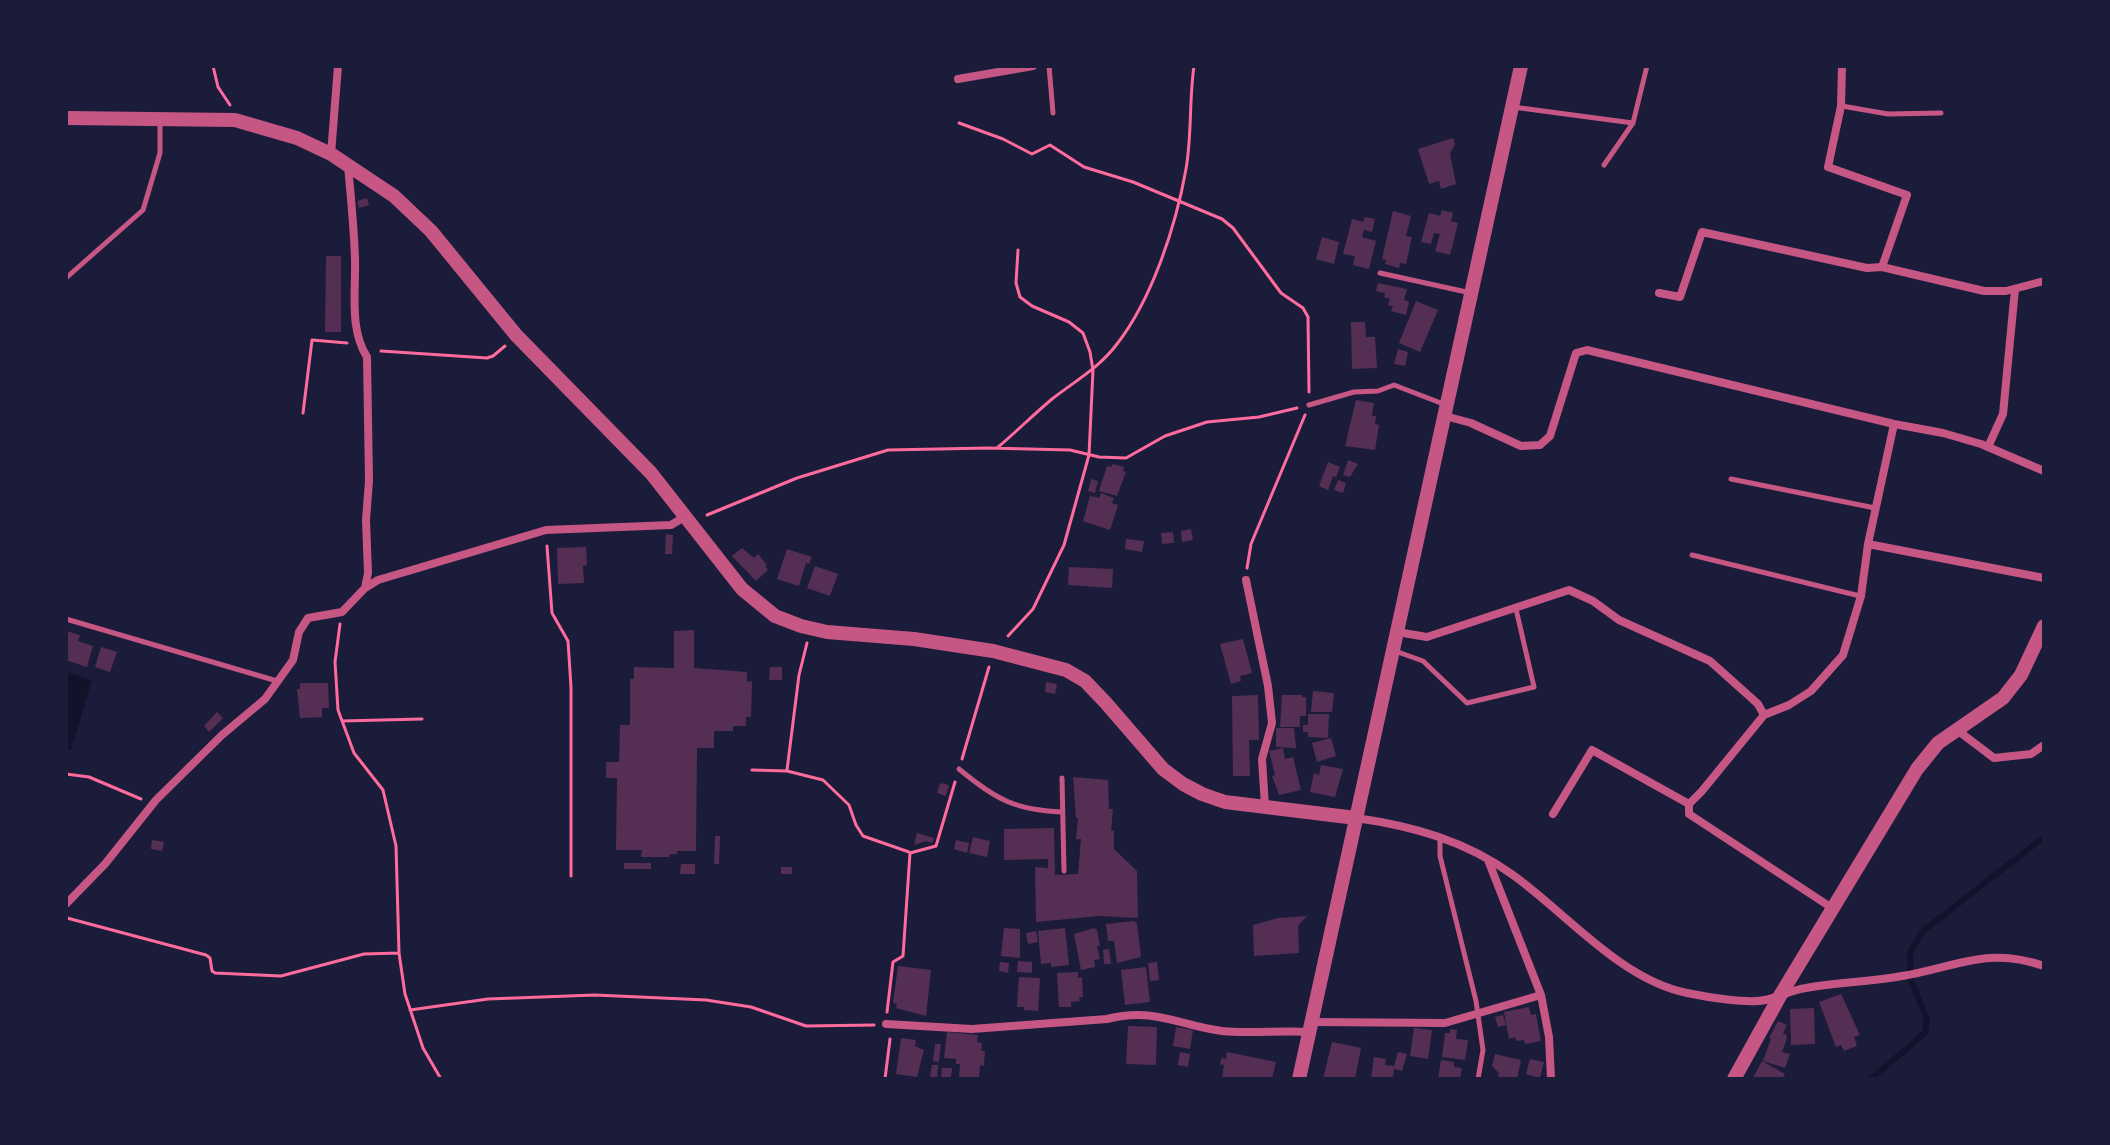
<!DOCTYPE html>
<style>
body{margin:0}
#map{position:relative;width:2110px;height:1145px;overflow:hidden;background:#1b1b3a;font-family:Manrope,sans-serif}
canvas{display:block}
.frame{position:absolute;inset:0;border:68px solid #1b1b3a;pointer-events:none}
</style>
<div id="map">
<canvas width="2110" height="1145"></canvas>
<div class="frame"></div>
</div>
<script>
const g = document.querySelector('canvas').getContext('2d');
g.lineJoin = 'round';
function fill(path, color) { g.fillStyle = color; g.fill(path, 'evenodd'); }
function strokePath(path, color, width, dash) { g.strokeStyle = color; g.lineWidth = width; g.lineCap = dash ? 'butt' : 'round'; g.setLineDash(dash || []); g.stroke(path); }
fill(new Path2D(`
 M66,672L92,680L71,750L66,749Z`), '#12122b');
strokePath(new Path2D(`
 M1871,1079L1925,1033L1927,1020L1911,980L1910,952L1923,931L2044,837`), '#12122b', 6);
fill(new Path2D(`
 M1453,138L1455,144L1450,154L1456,184L1441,189L1439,181L1429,184L1418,149Z
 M367,198L369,205L359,208L357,201Z
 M1442,210L1453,213L1451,221L1458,223L1450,255L1435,251L1440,234L1434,233L1431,244L1421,242L1429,213L1440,216Z
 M1393,211L1411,216L1406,236L1412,237L1406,264L1400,263L1399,268L1385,264L1386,260L1382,259Z
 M1365,217L1375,219L1372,232L1364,230L1362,237L1376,241L1369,269L1353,265L1355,256L1343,254L1352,219L1363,222Z
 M1322,237L1339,242L1334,264L1316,259Z
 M326,256H341V332H325Z
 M1378,283L1407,289L1404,300L1409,302L1406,315L1391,311L1393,307L1388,305L1390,299L1384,297L1385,293L1376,291Z
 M1416,301L1438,310L1420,352L1399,343Z
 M1351,322H1365L1366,337H1375L1377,368L1352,369Z
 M1398,349L1408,352L1405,366L1394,364Z
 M1356,400L1374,403L1372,416H1376L1375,424L1379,425L1375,450L1345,446Z
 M1348,460L1358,464L1350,477L1343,475Z
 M1328,462L1340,467L1336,477L1333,476L1328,490L1319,486Z
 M1113,464L1124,467L1123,471L1126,472L1117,496L1099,491L1107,466L1111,467Z
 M1091,479L1098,481L1095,493L1088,491Z
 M1338,480L1346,483L1343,493L1334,490Z
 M1101,493L1114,498L1112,503L1118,505L1110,530L1083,521L1090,496L1099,498Z
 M1191,529L1193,540L1182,542L1181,531Z
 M1173,532L1174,543L1162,544L1161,533Z
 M666,534L673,535L672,554H665Z
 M1126,539L1144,541L1142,552L1125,549Z
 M586,547L587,565L583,566L584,583L558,584L557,548Z
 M742,548L754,558L758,554L767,565L765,566L768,570L756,581L732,556Z
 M787,549L812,557L809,564L806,563L799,586L777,579Z
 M815,566L838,574L830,596L807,588Z
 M1069,567L1113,569L1112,588L1068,585Z
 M694,630V668L747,672V682L752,681L751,717H746V726H733V731H714V748H697L696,851H677V854H670L669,857H641L642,850H616L617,778H606V762H619L620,725H630V679H634V667L674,668V631Z
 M66,631L80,635L78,641L93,646L87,667L66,660Z
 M1243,639L1252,673L1240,676L1241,681L1231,684L1220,644Z
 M101,647L117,652L110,672L95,667Z
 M770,667H782V680H769Z
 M1046,682L1057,684L1055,694L1045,692Z
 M300,683H328L329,708H322V717L300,718L297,689H300Z
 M1313,691L1334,693L1332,712H1311Z
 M1258,695L1259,740H1249L1250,776H1233L1232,696Z
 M1282,695H1302V697H1306V716H1300V727H1280Z
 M217,712L223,718L209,732L204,726Z
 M1308,714H1329L1328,738L1308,737V732H1303V725H1308Z
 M1276,728H1294L1296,748L1276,747Z
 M1331,738L1336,756L1317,762L1312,743Z
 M1283,748L1285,759L1293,757L1301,790L1279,795L1272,776L1275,775L1269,751Z
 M1321,765L1343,769L1335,797L1310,792L1314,773L1319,775Z
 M1073,777L1108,780L1109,809H1113L1111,831L1114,830V849L1137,871L1138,918L1100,916L1036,922L1035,867L1048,868V859L1004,860V829L1054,828L1055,875L1078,874L1081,839H1076L1078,818H1076Z
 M940,783L949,785L946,796L937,793Z
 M917,833L934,838L932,843L926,841L914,845Z
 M715,836H720L719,864H714Z
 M973,837L990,841L987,857L969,853Z
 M152,840L164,842L162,851L151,849Z
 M956,840L969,843L967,853L954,849Z
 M624,863H651V869H624Z
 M681,864H695V874H680Z
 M781,867H792V874H781Z
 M1307,916L1298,926L1299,953L1254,956L1253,925L1278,918Z
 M1134,921L1137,923L1141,957L1117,963L1114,941H1108L1106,924Z
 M1004,928L1020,929V958L1001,956Z
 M1065,928L1069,965L1051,967V963L1041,964L1038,931Z
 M1094,928L1097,930L1100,946H1097L1100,959L1094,960L1095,967L1081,970L1074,934Z
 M1036,931L1038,942L1028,944L1026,933Z
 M1109,949L1111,964H1104L1103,950Z
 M1018,961L1032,962V973L1017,972Z
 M1000,962L1009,963L1008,973L999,971Z
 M1157,962L1159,980L1150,981L1148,963Z
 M898,966L931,970L926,1016L896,1008L897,1004L893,1003Z
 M1146,967L1150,1002L1125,1005L1121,970Z
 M1078,972V978L1082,977L1083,997H1079L1080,1001L1071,1002V1007H1059L1057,973Z
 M1019,977L1040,978L1038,1011L1024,1010V1007H1017Z
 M1841,994L1860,1035L1854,1037L1857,1046L1844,1051L1841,1045L1836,1047L1819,1002Z
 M1529,1007L1531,1015L1536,1014L1541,1041L1525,1044L1524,1040L1516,1041L1515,1037L1509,1039L1504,1012Z
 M1814,1008L1815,1044L1791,1045L1790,1009Z
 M1503,1015L1506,1025L1498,1027L1495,1017Z
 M1778,1021L1787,1025L1783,1033L1787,1035L1786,1041L1782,1052L1790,1054L1785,1068L1763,1061L1771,1039L1769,1038Z
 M1128,1026L1157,1027L1156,1065L1126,1064Z
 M1176,1027L1193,1030L1190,1049L1173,1046Z
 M1414,1028L1432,1030L1428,1059L1410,1056Z
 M1450,1029L1457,1030L1456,1039L1468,1040L1465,1060L1442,1057L1445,1033H1450Z
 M947,1032L978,1035L977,1042L982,1043L981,1051H985L984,1066L980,1065L979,1079L959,1078L960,1064H956V1059L944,1058Z
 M901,1038L916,1040L915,1046L924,1050L917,1077L896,1074Z
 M1332,1042L1361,1048L1355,1079H1323Z
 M935,1044H941L939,1062L933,1061Z
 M1180,1052L1190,1054L1188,1067L1178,1065Z
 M1227,1052L1276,1062L1272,1079L1222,1078L1224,1065L1220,1064L1222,1058L1226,1059Z
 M1398,1052L1407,1054L1402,1071L1394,1069L1393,1079H1371L1374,1057L1386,1059L1385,1065L1394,1066Z
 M1495,1054L1521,1060L1517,1079L1498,1078L1499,1073L1492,1066Z
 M1530,1059L1544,1062L1540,1078L1526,1074Z
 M1441,1060L1454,1062V1067L1462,1068L1460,1079H1438Z
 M1762,1061L1785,1074L1782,1079L1753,1078Z
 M932,1065H938L937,1079L930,1078Z
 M942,1068H952L951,1078L941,1077Z`), '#542f53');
strokePath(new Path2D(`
 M213,66L218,87L230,105
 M959,123L1003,139L1032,154L1050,145L1084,167L1133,182L1222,219L1233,228L1281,293L1303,308L1308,317L1309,392
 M381,351L487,358L493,356L505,346
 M303,413L312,340L347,343
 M997,448C1016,432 1033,415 1052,399C1075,381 1099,368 1117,344C1152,299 1176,226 1186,169C1192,135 1189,100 1194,66
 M707,515L797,478L888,450L988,448L1070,450L1099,457L1126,458L1165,436L1207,422L1259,417L1297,408
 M547,546L552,613L568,641L571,687V876
 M1247,568L1251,544L1305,415
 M340,624L335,662L338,710L354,753L383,790L396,846L399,953L405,994L423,1048L441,1079
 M1008,636L1033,609L1064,545L1089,455L1093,370L1090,352L1083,333L1069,322L1032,306L1020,297L1016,283L1018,250
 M342,721L422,719
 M962,759L989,667
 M752,770L787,771L823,780L849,805L856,825L863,836L909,852
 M787,770L799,675L807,643
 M66,774L89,777L141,799
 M67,918L206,955L210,958L212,971L215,973L281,976L364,954L399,953
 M410,1010L488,999L595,995L706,1000L751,1007L806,1026L874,1025
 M887,1012L893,962L903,956L910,853L936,846L955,782
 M885,1079L890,1039`), '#ff6b9d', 3);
strokePath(new Path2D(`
 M1049,66L1053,113
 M1842,106L1888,114L1941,113
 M1513,107L1633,123
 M1604,165L1633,123L1647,66
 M1380,273L1471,293
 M66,278L143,210L160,153V120
 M1309,405L1354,392L1378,391L1394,385L1446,405
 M1731,479L1875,508
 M1692,555L1860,596
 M66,619L277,681
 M1395,651L1423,661L1467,703L1534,687L1516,609
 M959,769C995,799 1015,810 1062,812
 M1062,778L1064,871
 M1440,838V856L1476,1001L1483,1050L1478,1079`), '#c65784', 5);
strokePath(new Path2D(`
 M1842,66L1841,106L1828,167L1907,195L1882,267
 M958,79L1033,66
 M331,154L338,66
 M348,166C351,197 354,228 355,259C356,291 349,329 367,357L369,481L366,520L368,573L365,588
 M1659,293L1680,297L1702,232L1867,268L1882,267L1984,291H2006L2044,281
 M1445,416L1471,423L1521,446L1540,445L1550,436L1576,353L1587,350L1894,424L1943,433L1981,444L2044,471
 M1988,447L2003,414L2015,289
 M1868,544L2044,578
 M1246,580L1268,686L1272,723L1262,759L1265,806
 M1397,632L1427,637L1569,590L1593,601L1619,620L1710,661L1758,704L1764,715
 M1957,730L1994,758L2031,754L2044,745
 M1553,814L1592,750L1689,804
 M1356,818C1413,826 1466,841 1513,875C1566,913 1621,980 1687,993C1706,997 1748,1004 1765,1000C1779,997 1792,990 1806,988C1837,982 1870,982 1902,976C1956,967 1988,946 2044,966
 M1488,860L1541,995L1549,1037L1551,1079
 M66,904L105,864L156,800L222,735L265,699L293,660L299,632L308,618L342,612L365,588L378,580L546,530L671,525L686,516
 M1832,908L1689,814V804L1702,791L1764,715L1789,705L1811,691L1843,655L1861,596L1868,544L1894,424
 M1312,1022L1445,1023L1541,995
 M886,1024L972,1029L1107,1019C1154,1007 1178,1025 1222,1031C1249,1034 1282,1030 1310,1032`), '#c65784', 8);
strokePath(new Path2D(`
 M66,118L235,120L297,138L331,154L394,196L431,231L516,335L651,473L742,589L775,616L801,626L827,632L914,639L993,651L1066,670L1085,681L1106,703L1163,769L1183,784L1202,794L1225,802L1356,818
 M1299,1079L1521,66
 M1734,1079L1781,994L1917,769L1938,743L2003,698L2021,675L2044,626`), '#c65784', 14);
</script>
